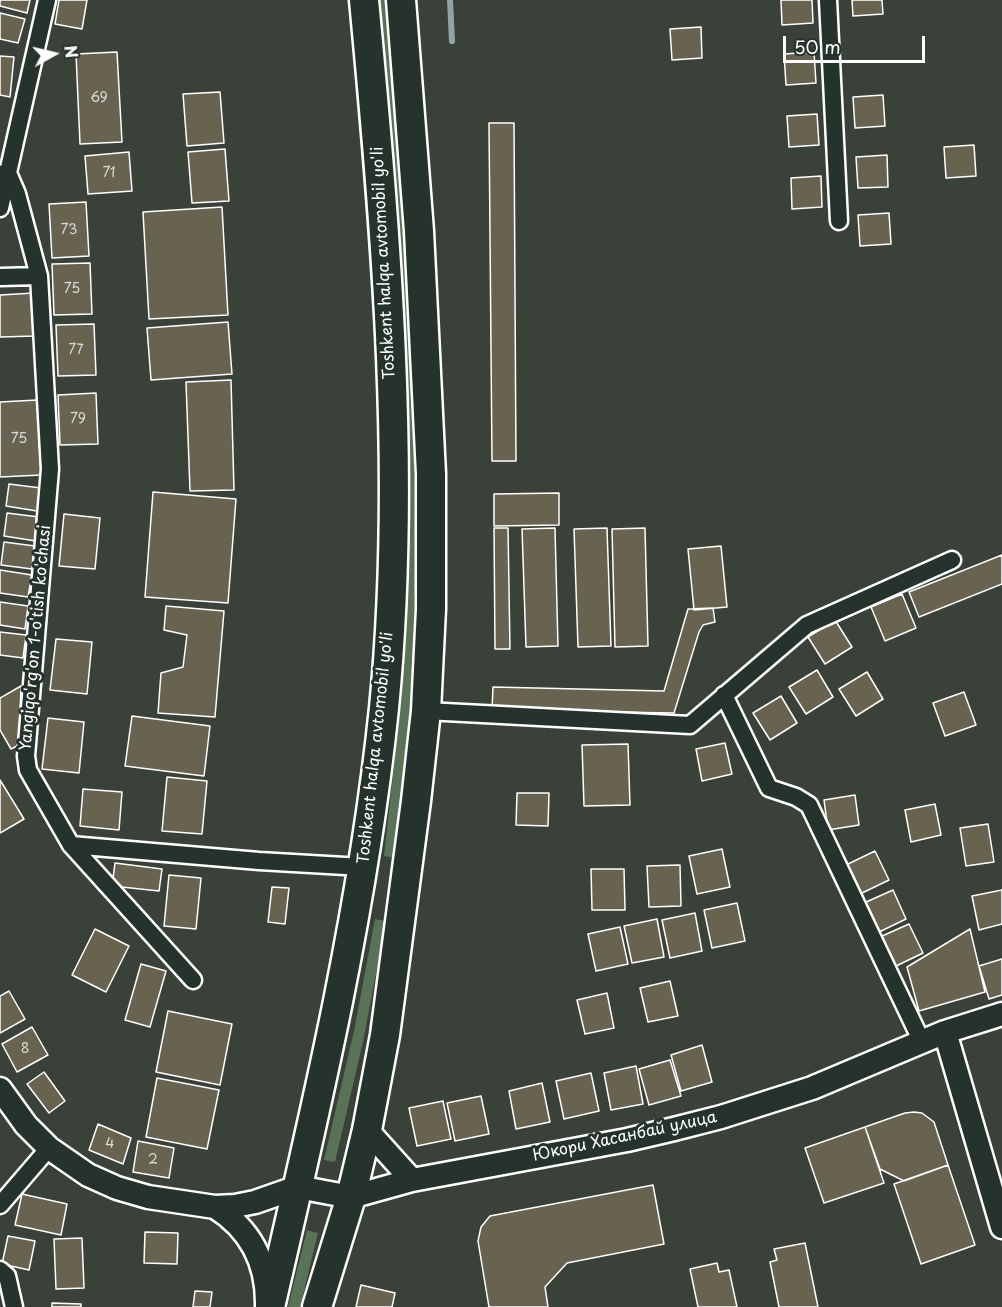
<!DOCTYPE html>
<meta charset="utf-8">
<style>
body{margin:0}
#map{position:relative;width:1002px;height:1307px;overflow:hidden;background:#3a4138;font-family:"Playpen Sans",sans-serif}
canvas{display:block}
.north{position:absolute;left:24px;top:24px;width:60px;height:60px;-webkit-text-stroke:4px #26332d;paint-order:stroke;rotate:82deg;font-size:16px;font-weight:700;line-height:24px;text-align:center;color:#fff}
.north::after{content:'';display:block;margin:auto;width:21px;height:27px;background:#fff;clip-path:polygon(50% 0,100% 100%,50% 72%,0 100%)}
.scale{position:absolute;left:783px;top:36px;width:142px;height:27px;box-sizing:border-box;border:3px solid #fff;border-top:0;padding-left:8px;font-size:18px;line-height:21px;white-space:nowrap;color:#fff;-webkit-text-stroke:4px #26332d;paint-order:stroke}
</style>
<div id="map">
<canvas width="1002" height="1307"></canvas>
<div class="north">N</div>
<div class="scale">50 m</div>
</div>
<script>
const g = document.querySelector('canvas').getContext('2d');
g.lineJoin = 'round';
function fill(path, color) { g.fillStyle = color; g.fill(path, 'evenodd'); }
function strokePath(path, color, width, dash) { g.strokeStyle = color; g.lineWidth = width; g.lineCap = dash ? 'butt' : 'round'; g.setLineDash(dash || []); g.stroke(path); }
function drawText(font, color, halo, rows, align = 'center') {
  g.font = font + ' "Playpen Sans",sans-serif'; g.lineWidth = 6; g.setLineDash([]); g.textBaseline = 'middle'; g.strokeStyle = halo; g.fillStyle = color; for (const [text, x, y, turn = 0] of rows) {
    g.save(); g.translate(x, y); g.rotate((+turn || 0) * Math.PI / 180); g.textAlign = isNaN(turn) ? turn : align; if (halo) g.strokeText(text, 0, 0); g.fillText(text, 0, 0); g.restore();
  }
}
fill(new Path2D(`
 M377,0H390L418,425L417,587L413,694L395,858L384,856L402,694L406,586L395,208L387,99Z
 M375,919L386,921L363,1042L335,1162L324,1160L354,1031Z
 M307,1230L318,1233L301,1303L300,1307H288Z`), '#5a7258');
strokePath(new Path2D(`
 M450,0L452,41`), '#8fa5a4', 6);
const building = new Path2D(`
 M0,0H30L27,13L0,6Z
 M59,0H87L82,29L55,24Z
 M781,0H812L813,23L782,25Z
 M852,0H882L883,14L853,16Z
 M0,13L25,19L18,43L0,39Z
 M701,27L702,58L672,60L670,29Z
 M117,52L122,142L80,144L76,54Z
 M814,52L816,83L786,85L784,54Z
 M0,56L14,57L10,97L0,95Z
 M220,92L224,143L187,146L183,94Z
 M883,95L885,126L855,128L853,97Z
 M817,114L819,145L789,147L787,116Z
 M489,123H514L516,461H492Z
 M974,145L976,176L946,178L944,147Z
 M225,149L229,201L192,203L188,152Z
 M129,152L132,191L88,194L85,156Z
 M887,155L888,187L858,188L856,157Z
 M821,176L822,207L792,209L791,178Z
 M86,202L89,256L52,258L49,204Z
 M222,207L228,315L149,319L143,212Z
 M889,213L891,244L860,246L858,215Z
 M90,263L92,314L54,315L52,264Z
 M34,293L35,336L0,337V295Z
 M228,322L232,374L151,380L147,328Z
 M94,324L96,375L58,376L56,325Z
 M231,380L234,490L190,491L186,382Z
 M96,393L98,444L60,445L58,395Z
 M37,400L41,475L0,477V402Z
 M9,484L41,488L37,511L6,506Z
 M153,492L236,499L228,603L145,597Z
 M559,493V525L494,526V494Z
 M7,513L39,517L36,541L4,536Z
 M64,514L100,518L95,569L59,566Z
 M494,528H508L510,649H495Z
 M555,528L558,646L526,647L522,529Z
 M607,528L611,646L578,647L574,529Z
 M645,528L648,646L615,647L612,529Z
 M4,542L35,546L32,569L1,565Z
 M721,546L727,607L694,610L688,549Z
 M1002,555V584L919,617L909,592Z
 M0,570L32,575L28,597L0,593Z
 M902,594L916,628L885,641L871,607Z
 M0,602L28,606L25,629L0,625Z
 M166,606L224,611L215,717L158,713L161,673L183,667L187,635L164,630Z
 M713,608L715,622L703,625L699,632L674,713L492,710L493,687L664,691L688,609Z
 M835,620L852,647L825,664L808,637Z
 M0,632L26,635L23,658L0,655Z
 M56,639L92,642L87,694L50,690Z
 M817,670L833,697L806,714L789,687Z
 M867,672L883,699L856,716L839,689Z
 M21,686L19,745L11,749L0,730V698Z
 M964,692L976,725L945,736L933,703Z
 M781,696L797,723L770,740L753,713Z
 M132,716L210,726L204,776L125,766Z
 M48,718L84,722L79,773L42,769Z
 M725,743L732,774L702,781L696,749Z
 M628,744L630,805L584,806L582,745Z
 M167,777L207,781L202,834L162,831Z
 M0,780L24,819L0,833Z
 M83,789L122,792L119,830L80,826Z
 M517,793H549L548,826L516,825Z
 M855,795L859,825L828,830L824,800Z
 M935,804L941,835L911,842L905,810Z
 M988,824L994,862L966,866L960,828Z
 M722,849L730,887L697,894L689,856Z
 M875,851L889,880L860,894L846,865Z
 M115,863L162,869L159,891L112,886Z
 M680,865L681,906L649,907L647,866Z
 M591,869H624L625,910H592Z
 M169,875L201,878L196,929L164,926Z
 M272,887L289,888L285,924L268,922Z
 M893,890L906,919L877,933L864,903Z
 M1002,890V924L979,930L972,896Z
 M737,903L745,941L712,948L704,910Z
 M695,913L702,951L670,958L662,920Z
 M657,919L664,957L632,963L624,926Z
 M909,924L923,953L894,967L880,937Z
 M620,927L628,964L596,971L588,934Z
 M95,929L129,946L106,992L72,975Z
 M970,929L985,992L919,1011L907,967Z
 M1002,959V995L989,999L979,966Z
 M141,964L166,971L150,1027L125,1020Z
 M670,981L678,1016L648,1022L640,988Z
 M9,991L25,1019L0,1033V996Z
 M607,993L614,1028L585,1034L577,1000Z
 M168,1011L232,1024L220,1085L156,1072Z
 M32,1027L48,1055L17,1072L2,1044Z
 M702,1045L712,1082L681,1091L671,1055Z
 M670,1060L681,1096L649,1105L639,1069Z
 M636,1066L643,1104L611,1110L604,1073Z
 M44,1072L65,1101L49,1113L27,1084Z
 M591,1073L599,1111L564,1119L556,1081Z
 M157,1078L219,1090L207,1149L146,1137Z
 M542,1083L550,1122L516,1129L509,1091Z
 M481,1096L489,1134L455,1141L447,1103Z
 M443,1101L451,1139L417,1146L409,1108Z
 M914,1112L922,1113L934,1122L948,1165L904,1181L880,1169L865,1127L905,1113Z
 M98,1124L131,1138L123,1164L89,1150Z
 M865,1127L884,1183L824,1203L805,1148Z
 M138,1141L174,1148L169,1178L133,1172Z
 M948,1165L975,1245L921,1264L894,1184Z
 M653,1185L664,1244L567,1263L545,1287L548,1307H489L478,1241L481,1227L490,1216Z
 M22,1194L67,1204L61,1235L15,1225Z
 M145,1232L178,1233L177,1264L144,1263Z
 M8,1236L35,1241L29,1270L2,1264Z
 M82,1238L84,1288L56,1289L54,1239Z
 M805,1243L818,1307H779L770,1262L777,1260L774,1249Z
 M717,1263L719,1272L729,1270L737,1307H698L690,1269Z
 M361,1285L395,1293L392,1307H356Z
 M195,1291L212,1292L210,1307H193Z
 M52,1303L81,1304V1307H52Z`);
fill(building, '#686351');
strokePath(building, '#fff', 1.5);
const street = new Path2D(`
 M828,0L839,221
 M4,173H8L17,194L39,276
 M0,208L47,0
 M0,277L39,276L50,469L26,756L28,770L71,845L193,980
 M724,695L769,788L796,797L809,805L922,1042
 M426,711L690,725L807,625L952,560
 M71,845L259,861L362,867
 M0,1205L49,1148
 M0,1270L7,1276L14,1307`);
const secondary = new Path2D(`
 M945,1032L1002,1227
 M0,1089L26,1125L49,1148L88,1175L117,1188L148,1197L215,1207L235,1206L255,1202L298,1187L351,1197L412,1180L627,1140L674,1129L721,1117L812,1088L945,1032L1002,1014
 M367,1130L412,1180
 M215,1207C250,1229 267,1261 267,1303`);
const highway = new Path2D(`
 M270,1307C316,1109 363,911 384,708C407,475 386,233 364,0
 M317,1307L351,1197L367,1130L385,1035L416,801L426,711L431,609V474L419,231L401,0`);
strokePath(street, '#fff', 21);
strokePath(secondary, '#fff', 27);
strokePath(highway, '#fff', 33);
strokePath(street, '#26332d', 16);
strokePath(secondary, '#26332d', 22);
strokePath(highway, '#26332d', 28);
drawText('14px', '#d9d8d4', null, [
 ["69",99,98],
 ["71",109,173],
 ["73",69,230],
 ["75",72,289],
 ["77",76,350],
 ["79",78,419],
 ["75",19,439],
 ["8",25,1049],
 ["4",110,1144],
 ["2",153,1160]
]);
drawText('16px', '#fff', '#26332d', [
 ["Toshkent halqa avtomobil yo'li",384,263,-93],
 ["Yangiqo'rg'on 1-o'tish ko'chasi",36,638,-85],
 ["Toshkent halqa avtomobil yo'li",376,748,-84],
 ["Юкори Хасанбай улица",625,1137,-12]
]);
</script>
